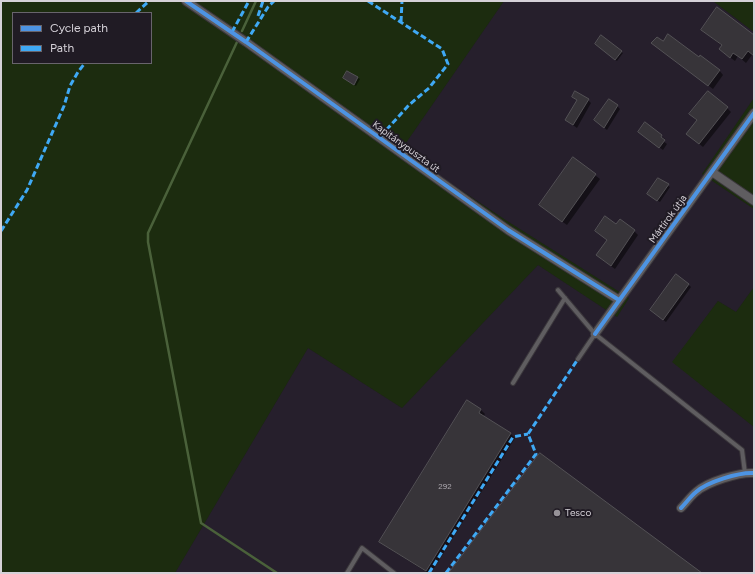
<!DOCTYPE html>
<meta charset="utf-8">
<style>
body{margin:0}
#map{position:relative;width:755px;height:574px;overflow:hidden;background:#201d22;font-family:Figtree,sans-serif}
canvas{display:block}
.frame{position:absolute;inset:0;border:2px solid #d5d1d8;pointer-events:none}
.legend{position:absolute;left:12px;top:12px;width:140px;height:52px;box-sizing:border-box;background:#201b24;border:1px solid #68646c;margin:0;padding:5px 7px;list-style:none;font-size:12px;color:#d5d1d8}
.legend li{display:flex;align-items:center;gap:8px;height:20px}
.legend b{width:20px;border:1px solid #68646c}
</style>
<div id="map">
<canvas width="755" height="574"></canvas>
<div class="frame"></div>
<ul class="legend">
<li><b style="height:5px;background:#4d94e3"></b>Cycle path</li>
<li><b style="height:5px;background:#3fa9f5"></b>Path</li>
</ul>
</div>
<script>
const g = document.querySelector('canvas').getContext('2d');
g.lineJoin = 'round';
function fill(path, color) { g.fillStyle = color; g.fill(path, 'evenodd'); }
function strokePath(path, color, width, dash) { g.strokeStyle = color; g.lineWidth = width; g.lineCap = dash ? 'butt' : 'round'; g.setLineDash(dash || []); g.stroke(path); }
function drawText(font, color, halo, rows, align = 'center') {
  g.font = font + ' Figtree,sans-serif'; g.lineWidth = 4; g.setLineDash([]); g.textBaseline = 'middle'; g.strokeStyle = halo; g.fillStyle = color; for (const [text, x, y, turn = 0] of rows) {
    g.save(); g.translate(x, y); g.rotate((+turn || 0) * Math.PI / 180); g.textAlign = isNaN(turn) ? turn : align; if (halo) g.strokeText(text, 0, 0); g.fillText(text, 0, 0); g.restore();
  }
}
fill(new Path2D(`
 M504,1H713L754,32V98L702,174L754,209V287L736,312L718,301L673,362L754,427V573H175L308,348L402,408L538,265L617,317L629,298L507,221L401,150Z`), '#261f2c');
fill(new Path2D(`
 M1,1H504L401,150L507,221L629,298L617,317L538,265L402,408L308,348L175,573H1ZM13,13H151V63H13Z
 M713,1H754V32Z
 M754,98V209L702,174Z
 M754,287V427L672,362L718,301L736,312Z`), '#1c2c0f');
fill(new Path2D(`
 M707,34L754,36V56L752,55L746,63L738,56L735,61L724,53L722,46Z
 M598,46L621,52L623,53L617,61Z
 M657,47L699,58L719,70L723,75L713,89Z
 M347,72L360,79L356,86L344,78Z
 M573,97L588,100L591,103L577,128L566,120L577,101Z
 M617,106L620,109L607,130L595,120Z
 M727,108L731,112L703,147L692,138L697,121L690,114Z
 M645,124L665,139L663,141L667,144L663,150L642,135Z
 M573,158L600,179L567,225L544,209Z
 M658,179L670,187L660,202L650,196Z
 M596,231H634L638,235L615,269L601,259L607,240Z
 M688,284L691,287L666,322L651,310Z
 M467,402L481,410L485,414L483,417L511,434L515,438L431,573H428L385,546L380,542Z`), '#0007');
strokePath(new Path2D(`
 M242,31L256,1
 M237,42L148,233V242L201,523L277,573`), '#4a613a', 2.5);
const building = new Path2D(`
 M717,7L754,35V56L748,51L742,59L733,53L730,58L719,49L722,45L701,30Z
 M668,34L699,57L700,55L720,70L708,86L651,43L657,37L663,41Z
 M601,35L622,51L615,60L595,44Z
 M347,71L358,77L354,85L343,78Z
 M575,91L589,99L573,125L565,120L577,100L572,97Z
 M708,91L728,107L699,144L686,134L697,120L689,114Z
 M609,99L618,105L604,128L594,120Z
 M645,122L662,135L661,137L665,140L659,148L638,132Z
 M573,157L596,174L562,222L539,205Z
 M658,178L669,184L657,201L647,194Z
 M605,216L616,224L620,219L635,230L611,266L596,255L607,240L595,231Z
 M676,274L689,284L663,320L650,310Z
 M467,400L481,409L479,413L511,433L426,571L379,542Z
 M540,453L702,573H449Z`);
fill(building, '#373439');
strokePath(building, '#535155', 1);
const service = new Path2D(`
 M558,290L595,334L742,450L745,473
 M578,359L595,334
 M513,383L565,298
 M347,573L362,548L394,573`);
const minor = new Path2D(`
 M186,1L246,42L508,230L619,300
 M712,172L754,201
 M595,334L754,113
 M681,508C686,503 690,497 696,492C707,482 739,472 754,473`);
strokePath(service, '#3b373c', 6);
strokePath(minor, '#3b373c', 10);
strokePath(service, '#5f5d60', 4);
strokePath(minor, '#5f5d60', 8);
strokePath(new Path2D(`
 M368,1L442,49L448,64L429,88L409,105L379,138
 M136,13L149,1
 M258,16L263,1
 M401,22L402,1
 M232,32L249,1
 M246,42L268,7L274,1
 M1,231L27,190L64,106L70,86L78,72L85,63
 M429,573L513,437L528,434
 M446,573L536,454L528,434L578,359`), '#3fa9f5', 3, [6, 3]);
strokePath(new Path2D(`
 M186,1L246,42L508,230L619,300
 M595,334L754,113
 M681,508C686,503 690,497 696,492C707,482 739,472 754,473`), '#4d94e3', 4);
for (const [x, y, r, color] of [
 [557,513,4,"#969298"]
]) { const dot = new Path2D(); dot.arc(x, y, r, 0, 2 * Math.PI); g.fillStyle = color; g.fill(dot); strokePath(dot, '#201b24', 1.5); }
drawText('8px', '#aeaab0', null, [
 ["292",445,487]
]);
drawText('10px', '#d5d1d8', '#201b24', [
 ["Kapitánypuszta út",406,147,36],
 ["Mártírok útja",668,219,-54]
]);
drawText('10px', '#d5d1d8', '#201b24', [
 ["Tesco",565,513]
], 'left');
</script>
